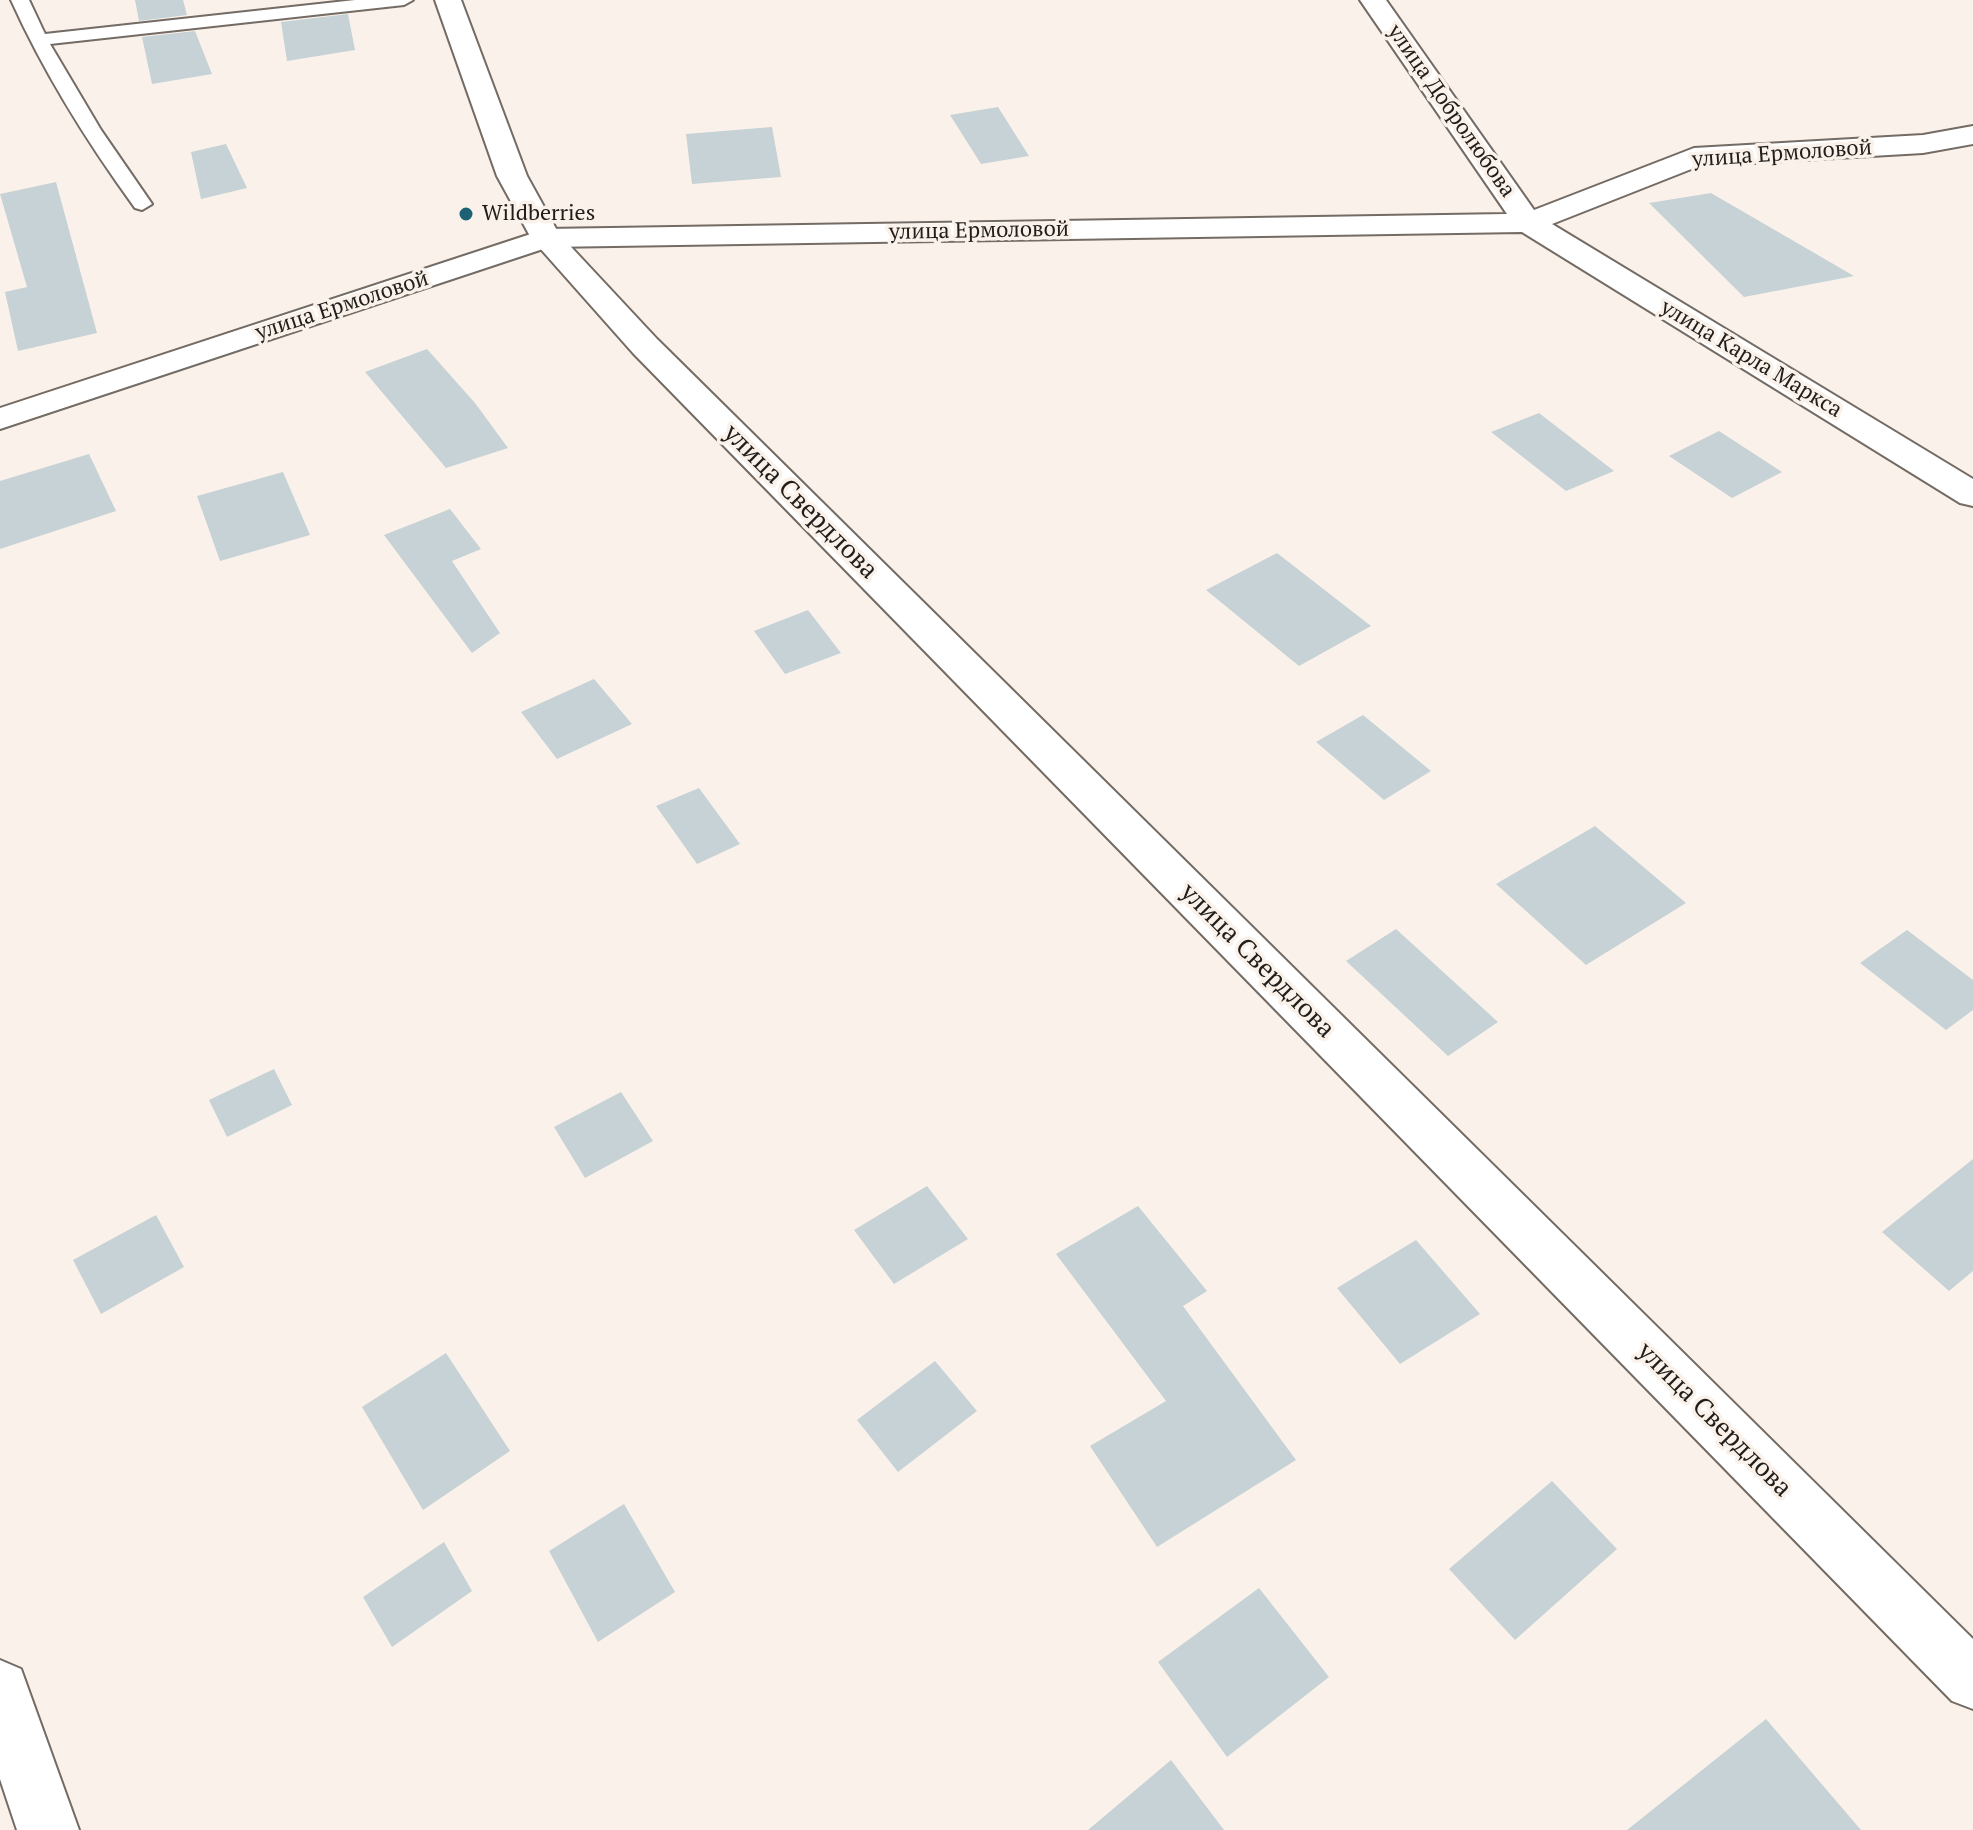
<!DOCTYPE html>
<meta charset="utf-8">
<style>
body{margin:0}
canvas{display:block;background:#faf2ea}
</style>
<canvas width="1973" height="1830"></canvas>
<script>
const g = document.querySelector('canvas').getContext('2d');
g.lineJoin = 'round';
function fill(path, color) { g.fillStyle = color; g.fill(path, 'evenodd'); }
function strokePath(path, color, width, dash) { g.strokeStyle = color; g.lineWidth = width; g.lineCap = dash ? 'butt' : 'round'; g.setLineDash(dash || []); g.stroke(path); }
function drawText(font, color, halo, rows, align = 'center') {
  g.font = font + ' "PT Serif",serif'; g.lineWidth = 7; g.setLineDash([]); g.textBaseline = 'middle'; g.strokeStyle = halo; g.fillStyle = color; for (const [text, x, y, turn = 0] of rows) {
    g.save(); g.translate(x, y); g.rotate((+turn || 0) * Math.PI / 180); g.textAlign = isNaN(turn) ? turn : align; if (halo) g.strokeText(text, 0, 0); g.fillText(text, 0, 0); g.restore();
  }
}
fill(new Path2D(`
 M135,0H183L187,15L139,21Z
 M348,14L355,50L287,61L281,22Z
 M195,31L212,74L152,84L142,37Z
 M998,107L1029,156L981,164L950,115Z
 M772,127L781,177L692,184L686,134Z
 M226,144L247,188L201,199L191,152Z
 M56,182L97,333L18,351L5,292L27,287L0,194Z
 M1711,193L1854,276L1744,297L1649,203Z
 M427,349L475,403L508,448L446,468L365,372Z
 M1539,413L1614,471L1566,491L1491,432Z
 M1719,431L1782,472L1732,498L1669,456Z
 M89,454L116,511L0,549V481Z
 M283,472L310,535L220,561L197,496Z
 M450,509L481,549L452,561L500,633L472,653L384,535Z
 M1277,553L1371,626L1299,666L1206,590Z
 M808,610L841,653L785,674L754,631Z
 M594,679L632,724L557,759L521,712Z
 M1363,715L1431,771L1384,800L1316,742Z
 M699,788L740,844L697,864L656,806Z
 M1595,826L1686,903L1586,965L1496,884Z
 M1396,929L1498,1022L1448,1056L1346,961Z
 M1907,930L1973,980V1010L1946,1030L1860,963Z
 M274,1069L292,1105L227,1137L209,1100Z
 M621,1092L653,1141L585,1178L554,1127Z
 M1973,1159V1271L1949,1291L1882,1232Z
 M927,1186L968,1239L894,1284L854,1230Z
 M1138,1206L1207,1291L1183,1306L1296,1460L1157,1547L1090,1446L1166,1401L1056,1254Z
 M156,1215L184,1267L101,1314L73,1260Z
 M1416,1240L1480,1314L1400,1364L1337,1288Z
 M446,1353L510,1451L423,1510L362,1407Z
 M935,1361L977,1411L898,1472L857,1420Z
 M1552,1481L1617,1549L1515,1640L1449,1569Z
 M624,1504L675,1592L598,1642L549,1551Z
 M444,1542L472,1591L392,1647L363,1597Z
 M1259,1588L1329,1677L1227,1757L1158,1662Z
 M1766,1719L1861,1830H1627Z
 M1171,1760L1224,1830H1088Z`), '#c6d2d5');
const service = new Path2D(`
 M11,0H29L45,34L355,0H413L404,5L50,44L101,130L152,204L142,210L135,208C87,142 44,73 11,0Z`);
const minor = new Path2D(`
 M1360,0H1386L1534,210L1694,148L1923,135L1973,126V144L1923,153L1699,166L1552,224L1973,479V506L1960,503L1522,232L549,247L0,429V408L546,229L1507,214Z
 M0,1660L21,1669L79,1830H17L0,1779Z`);
const secondary = new Path2D(`
 M435,0H461L527,176L559,234L657,339L1973,1639V1709L1952,1701L633,353L531,238L497,176Z`);
strokePath(service, '#736b64', 4);
strokePath(minor, '#736b64', 4);
strokePath(secondary, '#736b64', 4);
fill(service, '#fff');
fill(minor, '#fff');
fill(secondary, '#fff');
for (const [x, y, r, color] of [
 [466,214,8,"#1d6274"]
]) { const dot = new Path2D(); dot.arc(x, y, r, 0, 2 * Math.PI); g.fillStyle = color; g.fill(dot); strokePath(dot, '#faf2ea', 3); }
drawText('22px', '#201d1a', '#faf2ea', [
 ["улица Добролюбова",1451,111,55],
 ["улица Ермоловой",1782,154,-4],
 ["улица Ермоловой",979,231,-1],
 ["улица Ермоловой",342,306,-18],
 ["улица Карла Маркса",1751,359,31]
]);
drawText('22px', '#201d1a', '#faf2ea', [
 ["Wildberries",482,214]
], 'left');
drawText('26px', '#201d1a', '#faf2ea', [
 ["улица Свердлова",800,502,45],
 ["улица Свердлова",1257,961,45],
 ["улица Свердлова",1714,1420,45]
]);
</script>
